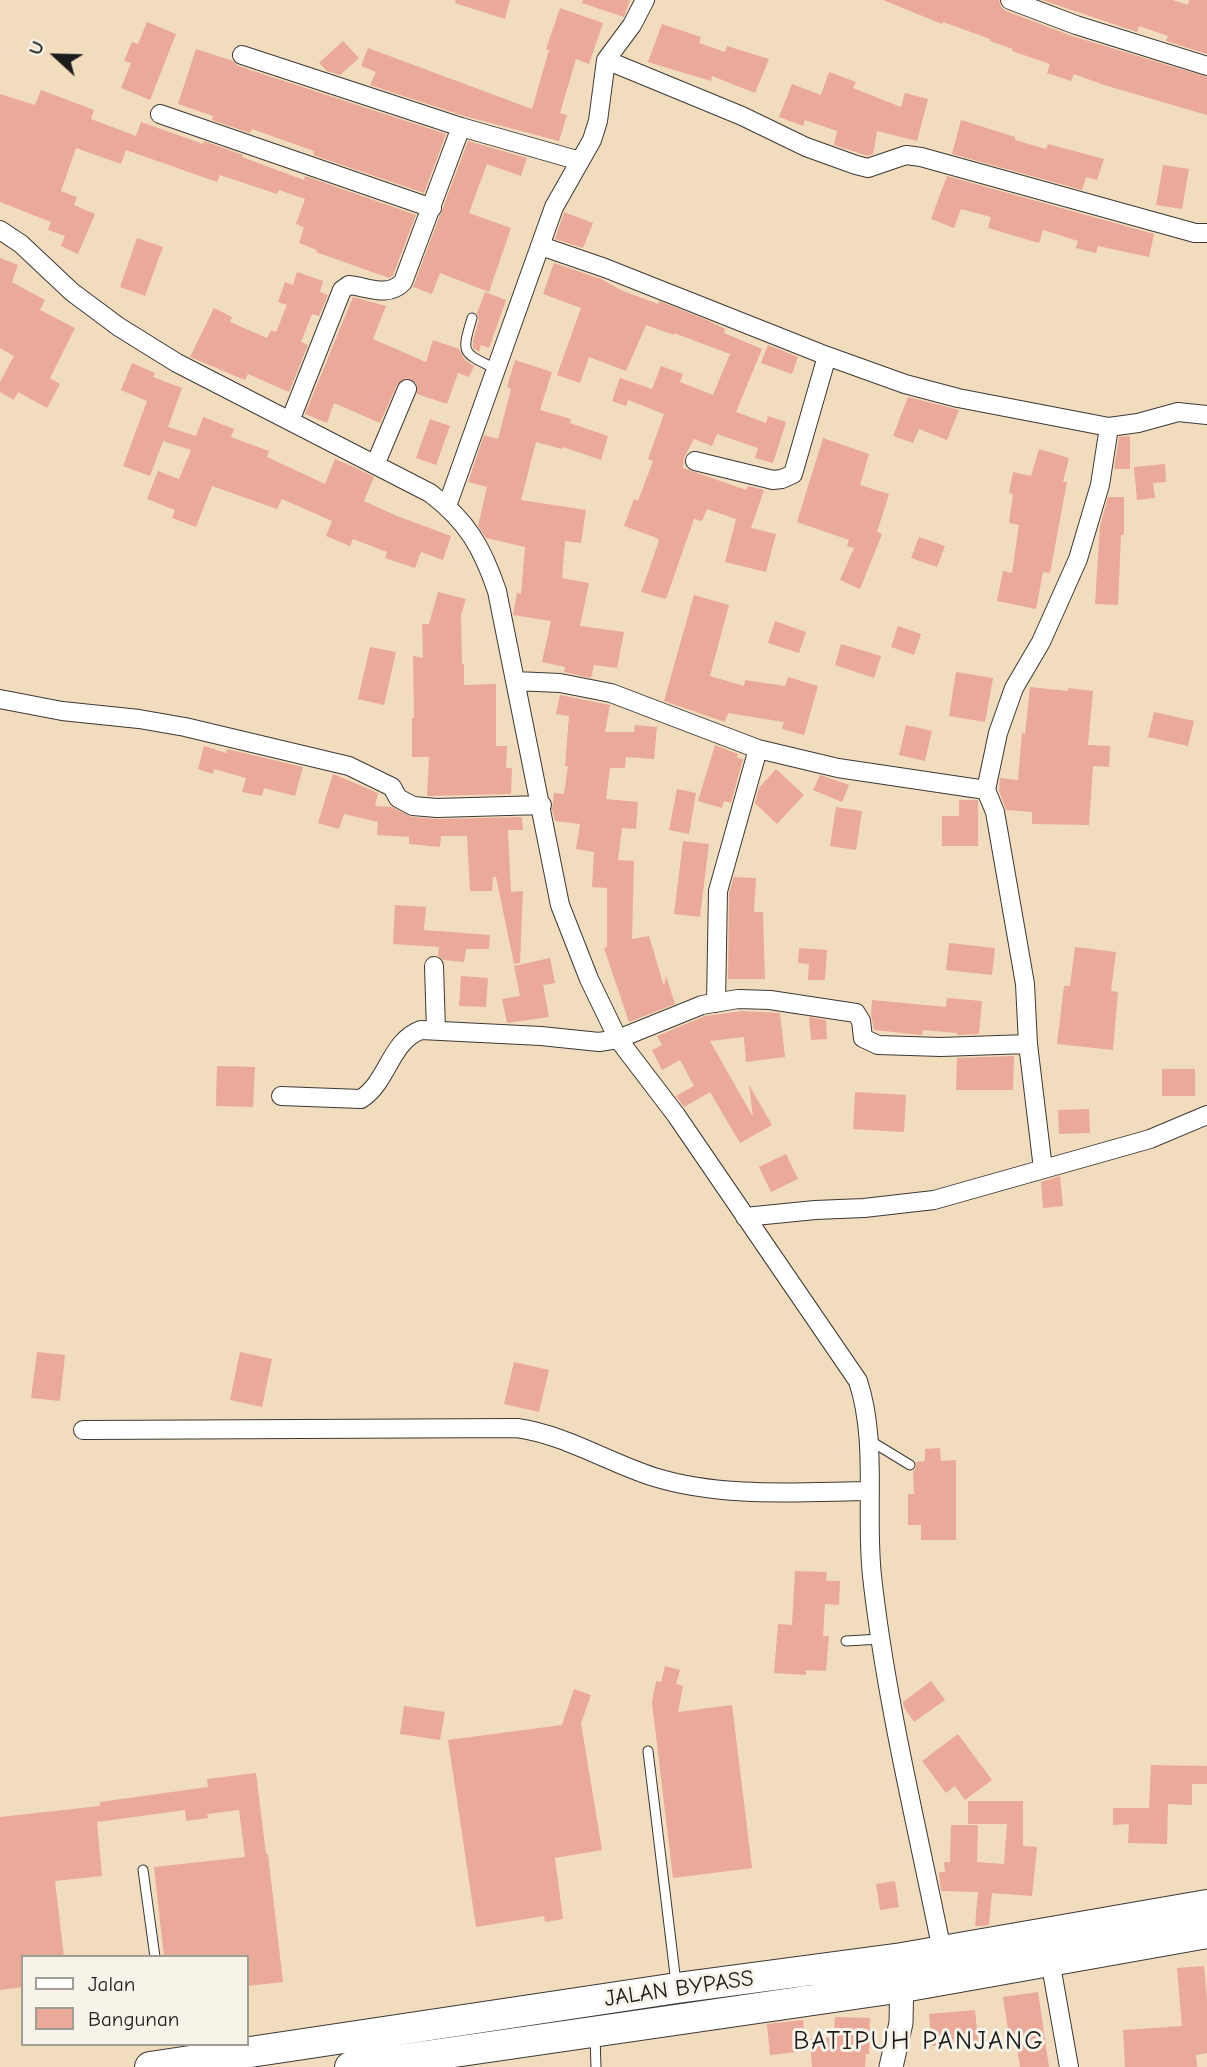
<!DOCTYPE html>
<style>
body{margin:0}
#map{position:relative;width:1207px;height:2067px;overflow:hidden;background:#f2dcbe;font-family:"Comic Neue",sans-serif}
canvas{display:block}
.legend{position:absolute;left:21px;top:1955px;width:228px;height:91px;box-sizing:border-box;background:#f7f3e8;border:2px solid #9f9d96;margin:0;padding:9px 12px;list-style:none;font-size:21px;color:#1c1c1c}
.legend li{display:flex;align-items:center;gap:14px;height:35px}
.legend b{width:35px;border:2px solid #9f9d96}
.north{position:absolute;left:21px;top:21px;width:70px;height:70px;-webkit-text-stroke:5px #f7f3e8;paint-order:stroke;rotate:292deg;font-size:19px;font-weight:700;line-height:28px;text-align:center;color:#1c1c1c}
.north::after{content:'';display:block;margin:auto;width:24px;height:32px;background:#1c1c1c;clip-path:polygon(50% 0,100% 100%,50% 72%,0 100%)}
</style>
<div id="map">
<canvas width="1207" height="2067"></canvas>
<ul class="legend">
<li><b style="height:9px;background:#fff"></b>Jalan</li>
<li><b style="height:19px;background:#eaa999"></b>Bangunan</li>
</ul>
<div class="north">U</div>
</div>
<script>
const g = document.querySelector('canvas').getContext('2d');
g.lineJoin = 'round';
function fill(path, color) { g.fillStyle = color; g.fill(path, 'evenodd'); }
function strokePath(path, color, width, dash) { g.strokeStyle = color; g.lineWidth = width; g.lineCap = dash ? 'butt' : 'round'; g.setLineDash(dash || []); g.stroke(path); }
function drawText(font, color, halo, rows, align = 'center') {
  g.font = font + ' "Comic Neue",sans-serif'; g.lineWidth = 6; g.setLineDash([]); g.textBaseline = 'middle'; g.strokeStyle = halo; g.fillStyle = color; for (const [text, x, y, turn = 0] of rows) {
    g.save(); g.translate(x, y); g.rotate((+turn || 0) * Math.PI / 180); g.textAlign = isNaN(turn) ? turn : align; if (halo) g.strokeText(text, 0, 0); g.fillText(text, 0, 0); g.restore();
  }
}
fill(new Path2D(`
 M456,0H510L505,19L455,3Z
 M583,0H630L624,17L582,3Z
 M883,0H999L1001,7L1006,11L1072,36L1207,77V115L1104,85L1074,74L1071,81L1047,73L1050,64L1012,51L1013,49L990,41V39L943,22L942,24Z
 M1042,0H1173L1188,5L1189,0H1207V54L1166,41L1168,36L1139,26L1137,32Z
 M560,8L603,23L589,64L576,59L560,113L567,115L559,141L464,116L370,85L376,72L361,66L368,48L532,109L549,50L546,49Z
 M147,22L176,34L150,100L121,88L131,63L124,61L132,42L138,44Z
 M662,24L701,37L699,43L725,52L727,46L769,59L755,93L712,76L711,81L648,62Z
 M343,41L359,58L340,75L327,71L319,63Z
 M196,49L233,61L238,66L446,134L424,193L313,155L314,151L252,129L250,133L212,120L213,116L178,104Z
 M829,72L856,82L853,88L901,107L905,93L928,99L917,141L877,131L873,154L868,156L834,145L837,131L805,120L803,126L779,117L792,84L821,95Z
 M41,90L94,110L91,119L136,136L141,122L203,144L204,141L243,155L242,157L304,180L305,176L416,215L393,275L389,278L316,252L317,250L299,243L304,227L296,224L305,199L279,190L277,194L220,175L217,182L126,150L121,164L76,148L61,191L77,197L74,205L95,214L78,254L61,246L65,236L48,230L51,222L0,202V94L35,105Z
 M961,120L1015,137V140L1046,149L1048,144L1104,159L1097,180L1086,177L1082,190L952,154Z
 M468,141L527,158L521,176L487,164L469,213L511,228L489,292L440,273L432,294L413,287Z
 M1163,165L1189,169L1182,209L1156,205Z
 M947,176L1154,234L1149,257L1098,246L1096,253L1076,248L1078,241L1043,230L1039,243L988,228L991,217L961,209L954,228L931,219Z
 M564,212L593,223L583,248L555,239Z
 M137,238L163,247L145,296L120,287Z
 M0,258L18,265L12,282L45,300L40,310L75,328L50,378L60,384L47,408L18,392L14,400L0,392V382L14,356L0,348Z
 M554,263L601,279L623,291L658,304L659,301L707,320L725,329L724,333L762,349L736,412L766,423L768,416L786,422L773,463L755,458L758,448L717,434L712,446L694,439L684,458L683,468L746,490L748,486L764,490L751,528L776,534L766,572L725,562L736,519L707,509L702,521L694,519L666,599L641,592L659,541L657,538L624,526L634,499L638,501L653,461L648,459L664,414L628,400L626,406L612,401L620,378L652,389L661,366L683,374L680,382L713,395L730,354L674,333V335L646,325L626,371L589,357L580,383L557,375L581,308L543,294Z
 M297,272L323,281L320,292L328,295L319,316L312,314L301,342L308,345L289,392L248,374L245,380L190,357L214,308L232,317L230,322L267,338L271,330L276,332L287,305L278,302L285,282L293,285Z
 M485,292L506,300L489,348L481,345L479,352L473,348V340L479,320L477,313Z
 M353,297L386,306L373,339L426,362L433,340L459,349L465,360L474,366L469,377L458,373L447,404L417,394L416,383L406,378L397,385L380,423L334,403L327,423L305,414Z
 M768,345L798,357L792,374L761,363Z
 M515,360L552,372L540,410L571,419L570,423L608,436L601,460L563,447L562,449L536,442L521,500L586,510L581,543L565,541L562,578L589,583L580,626L624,632L617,668L594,665L591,678L564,672L565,667L542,662L551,621L513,615L517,593L521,594L525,547L486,538L478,526L487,487L468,482L484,435L498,439L511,389L507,387Z
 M132,363L155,373L153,377L182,388L168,427L196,436L203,417L234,429L231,437L269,451L267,457L325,484L335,459L356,468L374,477L364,501L397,516L451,536L443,560L421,552L415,568L385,558L387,552L353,539L350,546L326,536L332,521L282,499L277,509L212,486L196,527L172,518L175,510L147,499L158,471L179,479L191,450L163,441L150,476L123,466L147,401L121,390Z
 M908,397L959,410L947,440L919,429L913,443L893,436Z
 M430,419L450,426L436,465L416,458Z
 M1130,436V469H1114L1119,437Z
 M823,438L869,454L860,485L889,494L877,532L882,534L860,589L840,580L854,548L847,546L849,540L797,522Z
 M1039,449L1069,458L1063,482H1067L1050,573L1043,572L1036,609L997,601L1003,571L1012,573L1019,525L1009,523L1013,494L1009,493L1013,472L1031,476Z
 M1165,464L1166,482L1153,483L1155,498L1137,500L1134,467Z
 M1108,497H1124V535H1121L1118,605L1095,604L1100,526Z
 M919,537L945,546L937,567L911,558Z
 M438,592L466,599L461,615L462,664H464V685L496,684V746H507L506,768H512L511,794L427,796L429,757H412V718H414L413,656L423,658L422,624H429Z
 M694,595L729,605L710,676L744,686L745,680L785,686L788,677L818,686L804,735L782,729L784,722L728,713L725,722L664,701Z
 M775,621L806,632L799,653L768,643Z
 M898,626L921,634L914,655L891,647Z
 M841,644L881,656L874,678L835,665Z
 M370,647L396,652L384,705L358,699Z
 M956,672L993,678L985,722L949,716Z
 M1030,687L1068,691V688L1093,691L1088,745L1110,746L1109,767L1093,766L1089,825L1032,824V812L1006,810L999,791L1000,778L1018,780L1022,733L1025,734Z
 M560,695L610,705L605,732H634L635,725L657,727L654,759L626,757L625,768H610L606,799L638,802L636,829L622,828L618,860L634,861L632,939L649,936L664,986L666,976L675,1004L629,1022L604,948L607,947V888L592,887L594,852L576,849L580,824L555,821L552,809L554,793L564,794L568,766H565L569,716L556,714Z
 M1154,712L1194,721L1188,746L1148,737Z
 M906,725L932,731L925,761L899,755Z
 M715,745L738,754L737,758L743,759L731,803L724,801L722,808L698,801Z
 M204,746L226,753L227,749L303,767L295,796L264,788L262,796L242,792L246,778L214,769L213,774L198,769Z
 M776,769L804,795L777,824L755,803L759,788Z
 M333,774L378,793L375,806L392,807L412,817L437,819L522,817L523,830H508L511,892L523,891L520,963L514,964L496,877H493L492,891H470L467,836H441L440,847L409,844V837L377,835L378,822L344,814L339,829L318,823Z
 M820,775L849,785L842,802L813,790Z
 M677,789L696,793L689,834L669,830Z
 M959,800H978V846H942V816H959Z
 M836,807L862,811L856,850L830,846Z
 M683,841L709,844L700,917L674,914Z
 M734,877L756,878L754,912H763L765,979H728L729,893Z
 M395,905L426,907L424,930L490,935L489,949H466L464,962L443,960L438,956L439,947L393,944Z
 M949,943L995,948L992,975L946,970Z
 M1075,947L1116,952L1111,991L1118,992L1113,1050L1057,1044L1064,986H1070Z
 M799,948L827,950L825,980H808L809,964L798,963Z
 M550,958L555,983L543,985L549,1017L507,1023L502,999L520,996L514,966Z
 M461,976L488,978L486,1007L459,1006Z
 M947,998L982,1001L979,1034L957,1035V1033L923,1030L922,1035L874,1030L871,1015L872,1000L946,1007Z
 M742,1011L780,1013L785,1057L746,1062L744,1037L710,1041L753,1117L749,1085L772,1125L740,1143L710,1092L684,1107L676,1096L694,1086L680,1060L662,1070L652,1050L662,1045L657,1036L705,1016Z
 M809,1017L826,1020L827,1039L811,1040Z
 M1014,1056L1013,1090H956L957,1058Z
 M217,1066L255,1067L253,1107L216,1106Z
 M1162,1069H1195V1096H1162Z
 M855,1092L906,1095L904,1132L853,1129Z
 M1089,1109L1090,1133L1059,1134L1058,1110Z
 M786,1154L798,1179L771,1192L759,1167Z
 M1060,1176L1063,1206L1043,1208L1041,1182Z
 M37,1352L65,1355L60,1401L31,1398Z
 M240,1352L272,1359L262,1407L230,1400Z
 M514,1362L549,1370L539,1412L504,1404Z
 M940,1448L941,1461L956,1460V1540H921V1525H908V1494H914L913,1471L916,1468V1462L925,1461V1449Z
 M795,1571L827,1572L826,1581H840L839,1605L825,1604L823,1636H829L826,1671L806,1670V1675L774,1673L778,1624L792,1625Z
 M665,1666L680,1670L676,1684L683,1686L678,1712L732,1705L752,1868L673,1878L652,1703L656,1681L661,1682Z
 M931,1681L945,1700L914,1722L904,1707L903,1702Z
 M574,1689L591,1695L581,1723L602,1850L555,1858L563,1919L545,1922L544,1916L476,1927L448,1740L562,1725Z
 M404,1706L445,1712L440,1740L400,1734Z
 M958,1734L992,1780L965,1800L955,1786L946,1793L922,1761Z
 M1151,1765L1207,1766V1784H1192V1805L1168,1804L1167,1844L1128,1843L1129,1824L1113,1825V1808H1149Z
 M256,1773L266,1854H268L283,1982L247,1986V1957H164L154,1867L245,1857L239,1810L207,1814L208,1818L186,1821L185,1810L97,1822L102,1876L55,1881L64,1957H23V1987L0,1990V1817L100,1806V1802L208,1787L207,1779Z
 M968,1801H1023V1846L1037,1847L1032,1896L992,1893L989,1925L982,1926H975L978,1892L941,1891L940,1884L939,1872H945L944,1862H950L951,1825H978L977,1862L1004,1864L1007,1824H968Z
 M895,1881L899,1907L880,1910L876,1884Z
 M1204,1966L1207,2000V2053L1196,2055L1197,2067H1125L1123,2030L1182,2026L1177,1968Z
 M1038,1992L1049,2067H1020L1016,2042L1010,2043L1003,1997Z
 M975,2010L978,2041L932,2046L929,2014Z
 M835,2017L870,2018L869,2054H866L865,2067H812L810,2039L834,2037Z
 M803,2020L806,2051L770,2055L767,2024Z`), '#eaa999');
const service = new Path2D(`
 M472,318C461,355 462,352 496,369
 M869,1440L910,1465
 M846,1641L881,1639
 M648,1751L676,1983
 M143,1870L155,1957
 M595,2036L596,2067`);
const minor = new Path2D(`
 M1010,0L1076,25L1207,66
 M242,55L461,127L580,161
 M606,60L742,116L806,147L856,165L868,168L906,155L921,157L1195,233H1207
 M160,114L432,208
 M0,230L21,244L72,292L119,327L177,363L430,493C467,521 482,547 497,591L560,905L589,979L618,1039L676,1115L858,1381C878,1442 865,1511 872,1576C886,1702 917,1826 942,1951
 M541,246L605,268L827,356L905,384L958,398L1109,427L1138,423L1178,412L1207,415
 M290,421L342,290L349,285C368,287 388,298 403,282L461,127
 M695,461L773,480L782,479L793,474L827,356
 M375,465L407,389
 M447,506L554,207L592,140L598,121L606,60L632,25L645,0
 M515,681L560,683L611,693L758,749L838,768L986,790
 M0,699L62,711L139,719L185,727L349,766L392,787L398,798L413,806L437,808L542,805
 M434,966L436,1030
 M716,1003L718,891L758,749
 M281,1096L361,1099C388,1082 390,1041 421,1030L541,1036L599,1042L618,1039L702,1005L738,999L770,1000L856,1013L861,1021L863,1038L878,1045L941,1047L1028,1044
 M1043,1169L1028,1044L1025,984L995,812L986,790L998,733L1014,688L1041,642L1078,559L1100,485L1109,427
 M745,1217L815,1210L864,1208L934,1200L1150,1139L1207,1115
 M83,1430L517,1428C566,1435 607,1462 654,1477C722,1498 797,1492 868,1491
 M1050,1960L1069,2067`);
const tertiary = new Path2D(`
 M891,2067L901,2023L902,1973`);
const trunk = new Path2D(`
 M150,2067L677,1988L902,1958L1207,1905
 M350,2067L903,1987L1207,1933`);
strokePath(service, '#3c3934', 11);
strokePath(minor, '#3c3934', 20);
strokePath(tertiary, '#3c3934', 25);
strokePath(trunk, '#3c3934', 32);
strokePath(service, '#fff', 9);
strokePath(minor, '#fff', 18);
strokePath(tertiary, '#fff', 23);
strokePath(trunk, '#fff', 30);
drawText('23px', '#1c1c1c', '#f7f3e8', [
 ["JALAN BYPASS",679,1989,-8]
]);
g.letterSpacing = '2px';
drawText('26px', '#1c1c1c', '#f7f3e8', [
 ["BATIPUH PANJANG",919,2042]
]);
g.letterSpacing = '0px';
</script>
